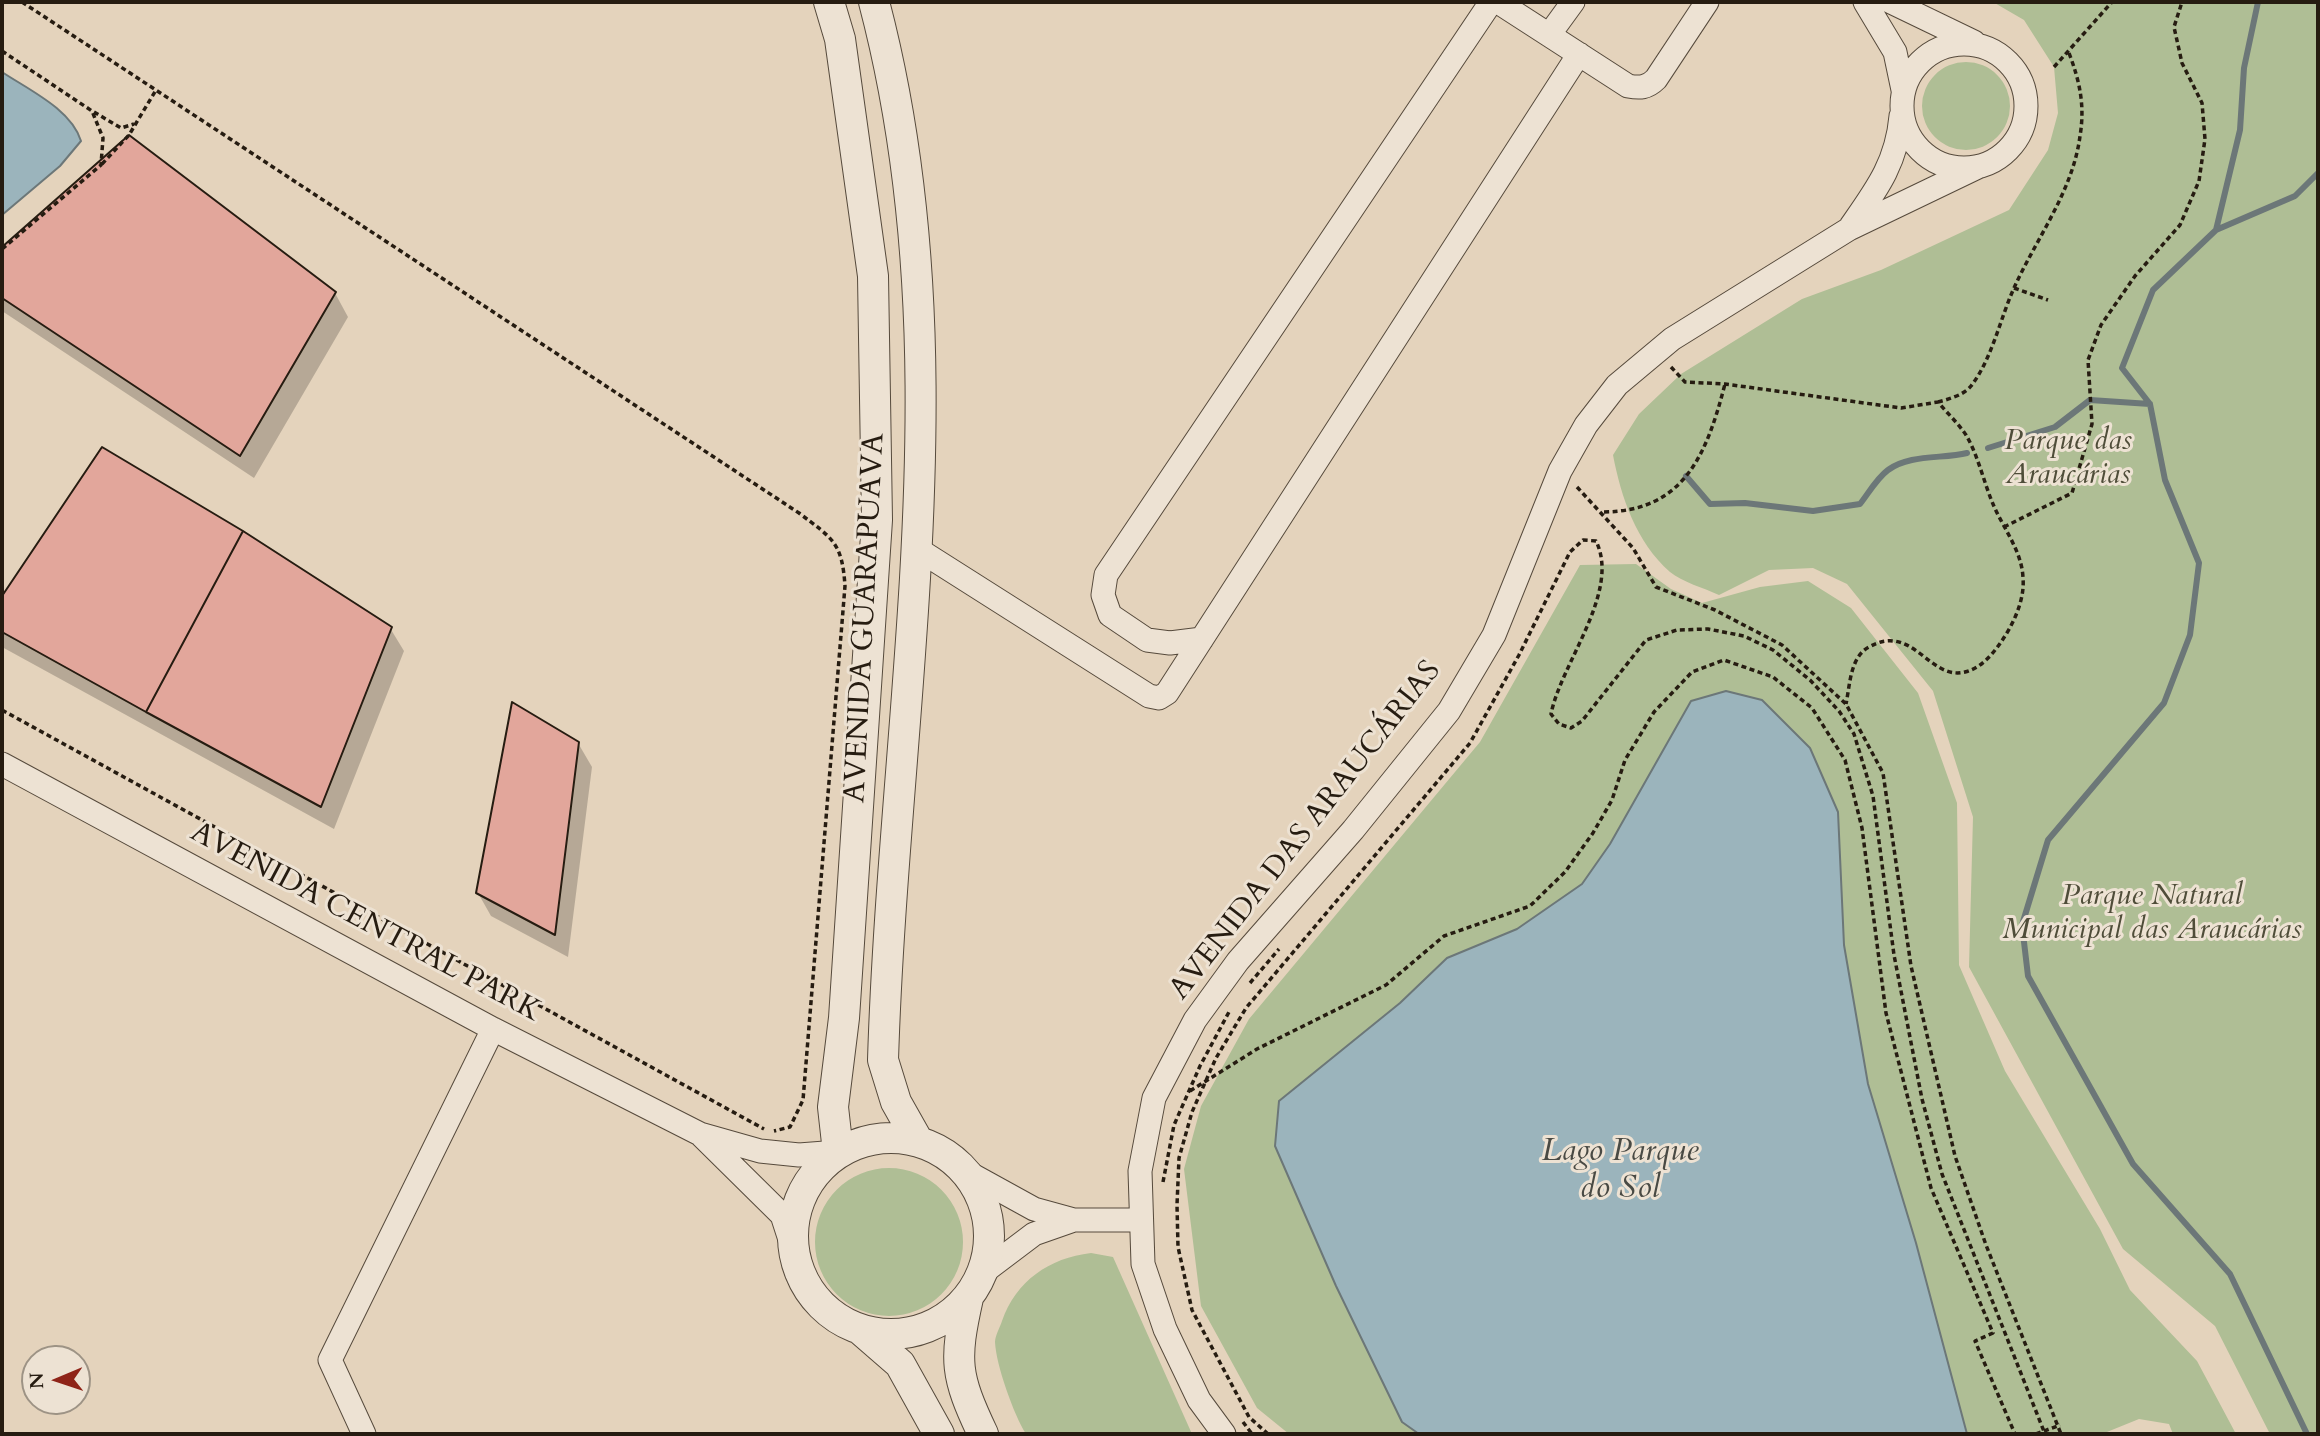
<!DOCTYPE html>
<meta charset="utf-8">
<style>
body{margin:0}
#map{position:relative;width:2320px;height:1436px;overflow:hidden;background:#e4d3bc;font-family:Cardo,serif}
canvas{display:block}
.frame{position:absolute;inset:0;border:4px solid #261c11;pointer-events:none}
.north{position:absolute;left:21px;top:1345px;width:70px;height:70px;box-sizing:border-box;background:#ede2d3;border:2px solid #9d9385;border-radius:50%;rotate:268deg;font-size:19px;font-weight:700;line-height:28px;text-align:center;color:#261c11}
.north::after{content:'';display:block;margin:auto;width:24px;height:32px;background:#8f2418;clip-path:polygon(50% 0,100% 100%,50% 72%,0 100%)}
</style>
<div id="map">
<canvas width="2320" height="1436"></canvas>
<div class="frame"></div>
<div class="north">N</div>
</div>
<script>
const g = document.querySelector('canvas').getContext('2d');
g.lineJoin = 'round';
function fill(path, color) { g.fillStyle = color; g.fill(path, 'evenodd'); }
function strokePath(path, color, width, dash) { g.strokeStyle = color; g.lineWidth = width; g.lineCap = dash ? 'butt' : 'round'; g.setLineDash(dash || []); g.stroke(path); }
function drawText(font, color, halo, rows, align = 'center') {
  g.font = font + ' Cardo,serif'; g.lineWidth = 6; g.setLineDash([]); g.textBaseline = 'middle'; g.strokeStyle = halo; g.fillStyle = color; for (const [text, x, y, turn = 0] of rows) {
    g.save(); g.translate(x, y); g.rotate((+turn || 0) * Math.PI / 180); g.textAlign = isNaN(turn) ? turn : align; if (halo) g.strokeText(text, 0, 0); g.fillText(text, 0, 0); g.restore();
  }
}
fill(new Path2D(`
 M1993,2H2318V1434H2270L2215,1326L2123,1249L1969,967L1973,817L1933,691L1847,584L1813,568L1769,570L1719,595C1704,588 1682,582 1670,572C1636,542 1621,497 1613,455L1639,414L1681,374L1802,299L1881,270L2009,210L2048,150L2058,113L2054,67L2024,20Z
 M1922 106a44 44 0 1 1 88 0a44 44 0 1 1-88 0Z
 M1636,564L1671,589L1702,603L1760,587L1808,581L1851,608L1918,693L1957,803L1959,965L2005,1071L2100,1229L2130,1290L2197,1361L2236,1434H2173L2169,1424L2139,1419L2102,1434H1289L1257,1408L1201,1306L1184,1169L1201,1106L1249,1019L1480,742L1580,565Z
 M815 1242a74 74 0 1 1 148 0a74 74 0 1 1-148 0Z
 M1091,1253L1113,1257L1192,1434H1026C1014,1415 996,1365 995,1342C995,1336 1000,1327 1002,1321C1016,1281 1049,1258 1091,1253Z`), '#afbe95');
const water = new Path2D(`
 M2,72C29,90 71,109 81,141L60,166L2,215Z
 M1726,691L1762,700L1810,748L1838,812L1844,945L1868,1084L1916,1243L1967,1434H1419L1402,1422L1336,1286L1275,1146L1279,1101L1400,1003L1447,958L1517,929L1582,884L1610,844L1691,701Z`);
fill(water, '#9bb4bc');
strokePath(water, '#6c7778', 2);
fill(new Path2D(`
 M129,137L335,293L348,317L254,478L2,311V250Z
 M103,449L390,628L404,651L334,829L2,647V599Z
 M578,743L592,767L568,957L491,916L478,893Z`), '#0003');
strokePath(new Path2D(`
 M2258,2L2244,68L2240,130L2216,230L2153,290L2122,368L2150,404L2165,480L2199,563L2190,635L2164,703L2048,840L2022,925L2028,976L2133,1164L2230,1274L2307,1434
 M2216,230L2295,196L2318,173
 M1988,448L2055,427L2090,400L2150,404
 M1686,476L1710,504L1745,503L1813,511L1860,504C1868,494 1877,478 1888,470C1909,454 1943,459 1967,453`), '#6c7778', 6);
const building = new Path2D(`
 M129,135L336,292L240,456L2,298V247Z
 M102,447L243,531L146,712L2,632V596Z
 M243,531L392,627L321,807L146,712Z
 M512,702L579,742L555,935L476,893Z`);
fill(building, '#e2a69b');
strokePath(building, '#261c11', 2);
const minor = new Path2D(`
 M1498,2L1628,86C1640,88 1647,88 1656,79L1707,2
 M1865,2L1895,52L1903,90
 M1891,2L1974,42
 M1549,35L1573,2
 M1902 106a62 62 0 1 1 124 0a62 62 0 1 1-124 0Z
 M1851,226C1877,189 1897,162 1901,116
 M919,550L1149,696L1159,698L1167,693L1579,54
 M1202,639L1170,643L1147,640L1110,615L1103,595L1106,575L1491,2
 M2,764L493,1029L700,1134L760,1151L799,1155L838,1152
 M702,1136L782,1215L793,1249
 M965,1171L1034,1209L1074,1220H1141
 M981,1274L1034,1234L1074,1220
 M364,1434L330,1360L493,1029
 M1224,1434L1199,1400L1165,1329L1143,1264L1140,1171L1154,1098L1195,1020L1238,961L1353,830L1449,711L1494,635L1560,471L1586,425L1617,385L1672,339L1849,229L1978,167`);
const tertiary = new Path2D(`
 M829,2L840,39L873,276L877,520L844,1018L833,1107L838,1152
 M874,2C967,355 894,704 883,1060L896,1102L918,1141
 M793 1236a98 98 0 1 1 196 0a98 98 0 1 1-196 0Z
 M968,1298C954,1361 955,1375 983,1434
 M862,1331L900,1364L939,1434`);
strokePath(minor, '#564a3c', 25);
strokePath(tertiary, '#564a3c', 32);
strokePath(new Path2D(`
 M22,2L799,513C833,539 842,542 845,586L803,1100L790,1127L774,1131
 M2,51L92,111L103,138L101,165L2,249
 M2054,67L2112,2
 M94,112L121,128L134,124
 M102,164L129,135L156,90
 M2014,288L2048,300
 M1671,367L1685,382L1725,384L1901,408L1938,402C1947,413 1958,423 1966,435C1978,455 1984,483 1993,504C2003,528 2022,551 2023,578C2025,600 2013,625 2001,642C1992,655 1981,668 1965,672C1929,681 1913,622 1869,647C1850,657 1850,685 1846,704
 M1938,402C1949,399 1964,395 1971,386C1992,359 2000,319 2014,288C2036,239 2073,191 2080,136C2085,106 2080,82 2069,53
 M1577,487L1633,548L1656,587L1715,610L1782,645L1846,704L1883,773L1911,966L1955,1156L1986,1245L2061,1434
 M1604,512C1685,511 1707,453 1725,384
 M2004,527L2072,493L2092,424L2088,360L2101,325L2135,276L2180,225L2199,181L2205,139L2202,103L2182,63L2174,27L2182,2
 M2,710L764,1129
 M1250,983L1279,949
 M1190,1091L1257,1049L1386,985L1444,936L1530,906L1565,872L1593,833L1612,800L1625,760L1654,712L1692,672L1724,660L1773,677L1812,708L1845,760L1862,828L1886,1013L1931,1188L1993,1333L1975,1341L2015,1434
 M1163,1182L1174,1125L1200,1066L1229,1012
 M1243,1422L1252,1434
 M1268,1434L1249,1417L1192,1310L1178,1247L1177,1205L1179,1158L1192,1112L1216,1058L1246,1008L1470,743L1519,655L1570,552L1583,540L1596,541C1621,592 1561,663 1551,714L1559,724L1571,728L1582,721L1646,640L1677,630L1708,629L1744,636L1773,650L1810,680L1839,711L1854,734L1873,796L1894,955L1922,1099L1942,1174L2045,1434
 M2036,1434L2060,1425`), '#261c11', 3.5, [5, 3.5]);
strokePath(minor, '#ede2d3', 23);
strokePath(tertiary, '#ede2d3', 30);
drawText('italic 30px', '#4f4d39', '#ede2d3', [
 ["Parque das",2068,442],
 ["Araucárias",2068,476],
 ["Parque Natural",2152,897],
 ["Municipal das Araucárias",2152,931]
]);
drawText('30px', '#261c11', '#ede2d3', [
 ["AVENIDA GUARAPUAVA",866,618,-87],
 ["AVENIDA DAS ARAUCÁRIAS",1306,831,-52],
 ["AVENIDA CENTRAL PARK",365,923,28]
]);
drawText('italic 32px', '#494a44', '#ede2d3', [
 ["Lago Parque",1620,1153],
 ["do Sol",1620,1190]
]);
</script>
